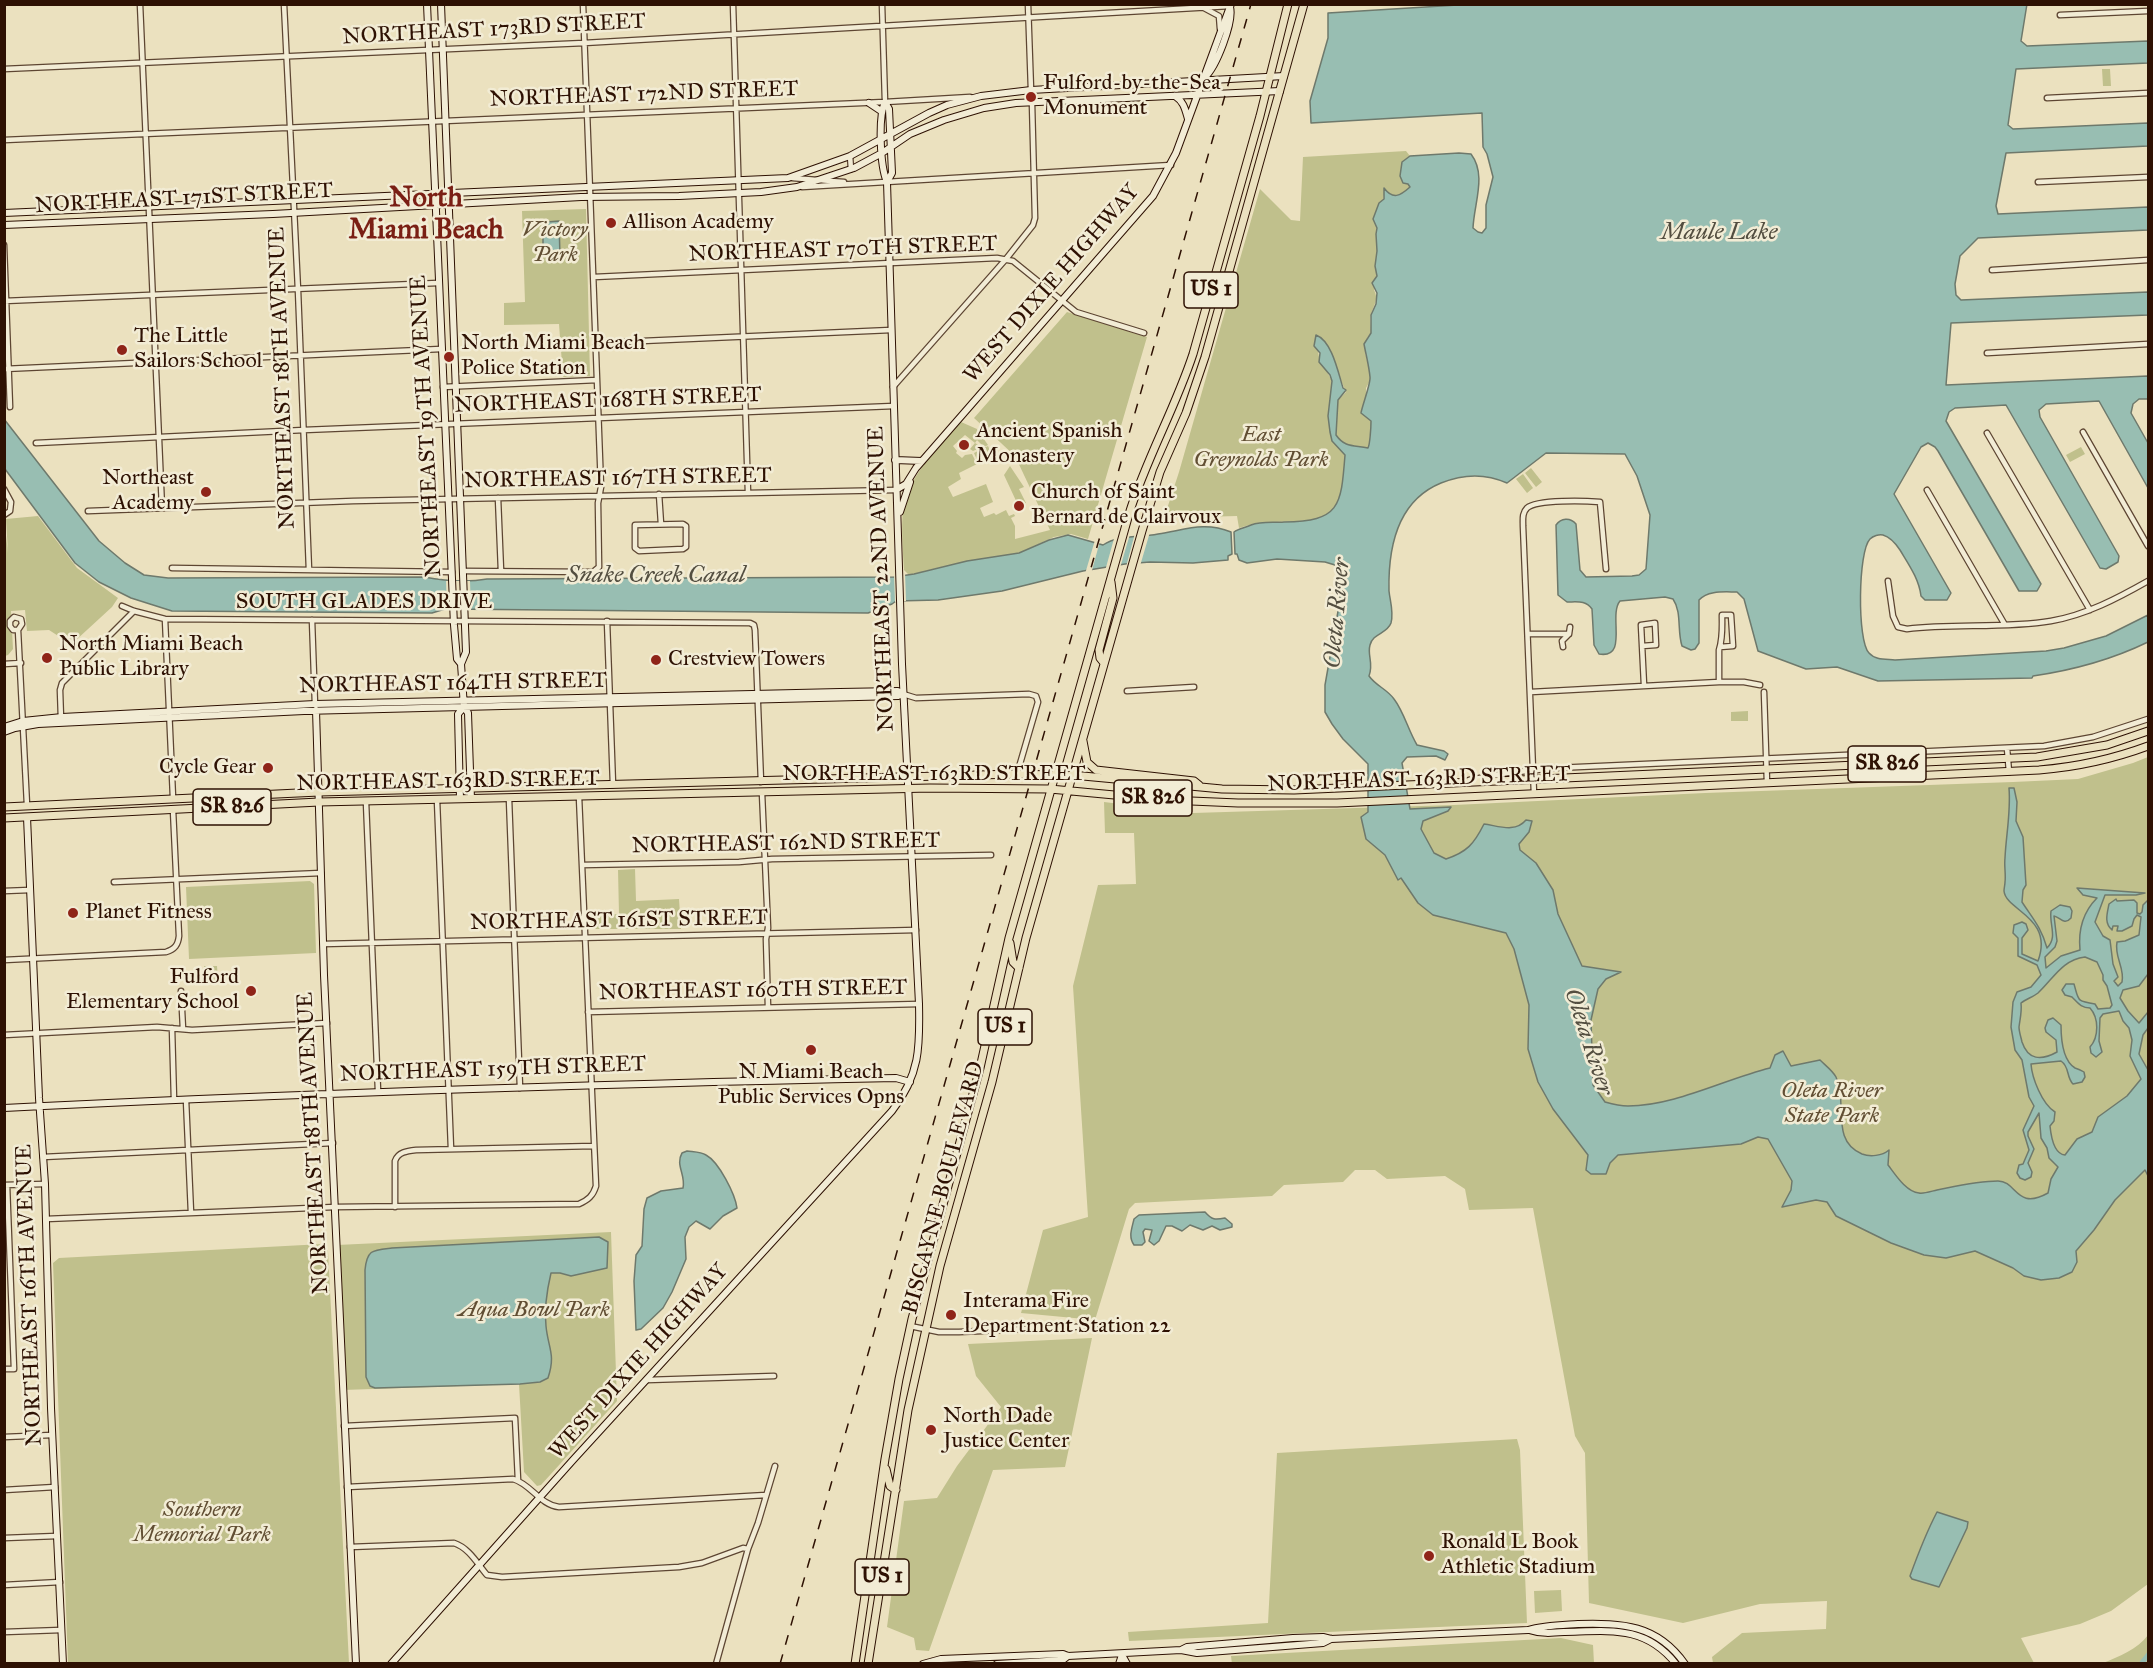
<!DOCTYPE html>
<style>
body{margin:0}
#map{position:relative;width:2153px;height:1668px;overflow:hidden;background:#ebe1bf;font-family:"IM FELL Great Primer",serif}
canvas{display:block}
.frame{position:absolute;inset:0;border:6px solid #2e1103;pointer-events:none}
</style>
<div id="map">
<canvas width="2153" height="1668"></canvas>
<div class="frame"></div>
</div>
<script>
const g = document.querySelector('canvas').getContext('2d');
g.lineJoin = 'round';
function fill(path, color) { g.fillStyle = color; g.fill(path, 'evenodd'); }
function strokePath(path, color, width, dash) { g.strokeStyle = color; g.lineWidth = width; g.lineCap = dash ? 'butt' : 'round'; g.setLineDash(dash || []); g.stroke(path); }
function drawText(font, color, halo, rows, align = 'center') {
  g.font = font + ' "IM FELL Great Primer",serif'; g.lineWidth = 5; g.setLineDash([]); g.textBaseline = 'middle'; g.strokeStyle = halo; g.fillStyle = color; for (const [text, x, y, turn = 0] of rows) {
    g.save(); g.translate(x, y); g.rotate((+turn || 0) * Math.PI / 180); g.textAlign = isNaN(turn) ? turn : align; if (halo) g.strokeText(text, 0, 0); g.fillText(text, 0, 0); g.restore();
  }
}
fill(new Path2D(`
 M2102,69H2110L2111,86H2103Z
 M1406,151L1410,156L1402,162L1411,187C1401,195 1394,201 1385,189L1376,234L1377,251L1375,266L1377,276L1374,290C1379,299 1374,305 1371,314C1369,319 1371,327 1371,333L1367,338L1365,352L1371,379L1366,388V403L1362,407L1372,421C1371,427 1369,445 1368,448C1354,445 1345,448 1336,435L1338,400L1346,392L1323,339L1316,340L1319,357L1332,381L1328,416L1332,440L1345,455C1343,477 1344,514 1316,520L1256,523L1239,528L1237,516L1164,518L1179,472L1260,189L1291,220L1300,221L1303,157Z
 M586,209L590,376L563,377L559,324L504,325V303L525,302L522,211Z
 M1067,312L1147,337L1088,539L1071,534L1054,537L1019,553L967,561L909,575L904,570C903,552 901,528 903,510C909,474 938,448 961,422L977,429L988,445L984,447L977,440L975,443L982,447L973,451L970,449L975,443L965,435L953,446L957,451L956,453L962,458L965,455L972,454L977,464L959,473L961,479L948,487L953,497L986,484L993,502L980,508L984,517L994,513L996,515L1006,510L1009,516L1014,514L1015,516L1011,518L1015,526V539L1050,530L1015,456L974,418Z
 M988,446L993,457L979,464L974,453Z
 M2081,447L2085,454L2070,462L2066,455Z
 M1010,466L1024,487L1019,489L1026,503L1018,505L1004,475Z
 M1531,468L1542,482L1536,487L1525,473Z
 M1523,474L1533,488L1527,493L1516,479Z
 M38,516L77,568L118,598L112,607L75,641H66L49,630L27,631L25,610L11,611L13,649L8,655L5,656V526L8,553L6,519Z
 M1748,711V721H1731V712Z
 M2148,757V1584L2111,1611L2080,1624L2021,1638L2034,1663H1713L1712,1657L1742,1633L1826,1629L1827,1601L1760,1604L1683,1623L1589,1603L1585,1453L1575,1436L1533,1208L1469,1210L1465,1189L1445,1176L1387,1179L1375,1170H1355L1343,1182L1284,1185L1272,1196L1135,1203L1129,1209L1095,1320L1021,1313L1043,1230L1088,1217L1073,986L1098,885L1136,884L1134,833H1105L1104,802L1193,813L1454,805L1705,793L2013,782L2078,779L2133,763Z
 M635,869L636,901L679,899L681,929H591L590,916L619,914L618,870Z
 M310,881L314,884L316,953L189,959L186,887Z
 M204,966H217L218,981H205Z
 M611,1232L617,1401L541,1485L537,1486L524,1472L519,1384L343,1390L337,1245Z
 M323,1244L328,1251L349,1663H68L53,1263L59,1258Z
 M1092,1338L1065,1467L993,1470L929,1651L916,1650L914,1638L887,1627L904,1501L937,1498L957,1466L1001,1407L976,1376L968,1344Z
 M1517,1439L1520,1450L1527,1623L1129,1641L1128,1632L1268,1623L1277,1453Z
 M1561,1590L1562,1611L1535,1613L1534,1591Z
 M2148,1635V1663H2103C2118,1657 2138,1649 2148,1635Z
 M1561,1638L1593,1645L1594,1663L1232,1664L1231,1656Z`), '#c0c08c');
const water = new Path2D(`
 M1474,4H2027L2021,41L2027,46L2148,41V63L2016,69L2008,125L2013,129L2148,123V146L2006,153L1996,206L1998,214L2148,207V230L1978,238L1960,256L1955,284L1956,295L1961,300L2148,292V315L1951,323L1946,385L2148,376V399H2139L2133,404L2131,413L2148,443V488L2099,401L2046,404L2039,410L2040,417L2119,556L2118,562L2106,569L2100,568L2006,405L1955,408L1949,412L1946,421L2041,584L2037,591H2019L1938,451L1935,447L1928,443L1921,447L1894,494L1951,593L1947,600H1925L1921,596C1919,579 1909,565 1900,550C1896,544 1890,537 1883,535C1879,534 1873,536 1870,539C1858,551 1857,641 1869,653C1875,660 1885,659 1895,660L2046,651L2064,648L2106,636L2148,615V642C2111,660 2074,670 2033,676L2032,678L1878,681L1837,667L1806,669L1758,651L1744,599L1737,592C1724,592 1708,590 1699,600V643L1695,649L1691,650L1682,646C1677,631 1682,612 1673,599L1665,597L1620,601C1608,615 1629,659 1599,654L1594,645L1592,609C1586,600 1577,602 1567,602L1558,595L1556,525C1561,518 1570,517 1576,524L1580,570L1586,577L1632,576L1639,575L1646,569L1650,515L1637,476L1625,454L1546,453L1507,483C1485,473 1463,474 1441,483C1397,501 1388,548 1389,591C1390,601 1394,612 1391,623C1387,634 1373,633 1370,645C1367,656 1374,663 1369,676C1376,686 1387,689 1394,699C1404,712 1408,730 1417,745L1444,751L1448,754L1445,760L1436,756L1407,757L1402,763L1410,809L1451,807L1448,811L1423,821L1421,829L1434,853L1446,859C1467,852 1474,844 1484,824C1499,826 1515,833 1526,820L1532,821L1529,832L1519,844L1520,850L1536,863L1553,890L1558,914L1582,966L1621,972L1606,979L1598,989L1591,1020L1593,1085L1605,1102C1612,1104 1621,1106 1628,1106C1675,1106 1725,1079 1770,1068L1775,1055L1783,1051L1791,1066L1820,1060C1825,1065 1833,1071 1836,1077C1848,1103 1830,1141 1862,1154C1870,1157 1882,1156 1889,1150L1888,1165C1895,1174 1906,1192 1919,1193C1924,1194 1932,1191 1937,1190C1957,1186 1978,1181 1998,1181C2017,1181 2016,1211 2048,1193L2051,1179L2058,1167L2049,1158L2047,1148L2041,1138L2039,1113L2028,1132V1136L2034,1149L2028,1163L2032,1172L2031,1177L2025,1180L2020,1178L2017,1173L2019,1165L2023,1164L2029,1150L2023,1130L2034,1106L2029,1097L2022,1060L2015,1050L2011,1027L2013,1002L2017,992L2031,987L2041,975L2037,965L2018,956V938L2013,933L2014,925L2022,922L2026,924L2028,930L2022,938V954L2038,961C2054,917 2006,911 2004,891C2004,888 2005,885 2005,882C2006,874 2004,866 2005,858C2006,835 2011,812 2009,788H2014L2017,802L2016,821L2023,837L2026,885L2023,890L2022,902C2033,919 2041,927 2047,948C2058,937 2049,925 2051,911L2060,905L2070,907L2072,911L2071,918C2064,926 2060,917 2054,916L2057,941L2055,947L2045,957L2046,968L2061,956L2080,950C2078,929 2083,912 2097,898L2083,895L2077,888L2145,893L2136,895H2105L2095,922L2103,936L2110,940L2113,964L2118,977L2114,981L2118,986L2122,982C2125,968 2114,957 2117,942L2125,941L2139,935L2141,917L2137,915L2134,919L2132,926L2122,931H2117L2118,926H2113L2112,930C2104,923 2107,914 2109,904L2116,899L2117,901L2134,900L2137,903V913L2140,914L2142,912L2143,905L2148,900V974L2139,986L2123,990L2120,998L2128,1011L2139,1023L2148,1012V1028L2143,1035L2139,1054L2148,1070V1176L2145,1170L2115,1200L2094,1230L2076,1251L2077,1262L2072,1272L2059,1278L2041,1280L2024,1276L2013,1268L1975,1251L1946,1258L1924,1255L1891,1243L1836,1216L1827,1202L1816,1200L1782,1207L1791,1190L1792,1181L1768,1139L1758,1137L1741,1144L1618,1155L1610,1163L1606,1174H1591L1586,1170L1588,1155L1553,1109L1538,1082L1528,1049L1529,1005L1514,949L1506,933L1433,915L1418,903L1401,878L1398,880L1385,855L1366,839L1361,817L1368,812V764L1343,739L1332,724L1325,712V685L1340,600V571L1335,565L1325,562L1277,559L1247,563L1239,560L1237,554H1235L1234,532C1239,528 1245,528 1251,525C1261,521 1273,523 1284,522C1340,521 1341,507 1345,455L1332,441L1330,432L1328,416L1332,381L1330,375L1319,362L1320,353L1314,346L1316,335C1332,341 1338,372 1343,388L1346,390L1338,400L1336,435C1345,448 1354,445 1368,448C1370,444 1371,427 1371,421L1361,413C1362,406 1371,383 1370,377C1369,366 1366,355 1364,344L1371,333V315L1376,304L1377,293L1372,283L1377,276L1375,266L1377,251L1376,234L1377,228L1373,219L1379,203L1384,199V188C1393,200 1400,196 1410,187L1408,184L1403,183L1400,176L1402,162L1410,156L1459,153L1471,154C1487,175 1474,203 1473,228L1478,232L1482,233L1486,228V205L1493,177L1487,154L1483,147L1482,113L1311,123L1310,101L1328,38V13ZM2085,957L2097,962L2103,975V980L2107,986L2112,1005L2110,1008L2098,1009L2095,1004C2076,1001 2079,1001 2074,984H2066L2062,990L2065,995L2072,997C2078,1003 2081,1008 2090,1008C2099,1018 2099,1037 2090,1047L2091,1053L2096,1057L2102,1052L2099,1041L2100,1018L2103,1014L2119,1011L2123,1021L2129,1028L2132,1040L2130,1056L2141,1079L2127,1096L2098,1117L2092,1132L2077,1139L2065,1155C2054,1154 2051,1136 2050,1126L2054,1121L2055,1112C2042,1104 2032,1078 2031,1064L2061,1061C2070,1067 2066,1077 2073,1084L2082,1082L2085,1077L2084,1072C2081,1070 2078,1069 2075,1068C2062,1060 2061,1037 2061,1025L2053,1018L2048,1020L2045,1028L2046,1032L2056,1040L2057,1052C2041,1061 2028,1060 2022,1042C2021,1037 2019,1032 2019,1027C2020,1019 2022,1012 2021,1003C2026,999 2033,997 2038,993C2054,978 2062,960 2085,957Z
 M559,221L560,257L548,258L547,247L543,246V234L547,233V222Z
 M4,419L99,541L125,563L144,575L168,578L424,577C445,581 466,583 487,579L894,577L914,574L967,561L1019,553L1049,540L1068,535L1103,545C1119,534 1138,538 1158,534C1185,530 1204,521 1231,532L1232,554L1228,556V560L1193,563L1150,562L1125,564L1083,571L1002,591L938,600L896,601L892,604L868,613L445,609L432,613L172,611L131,598L99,582L75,563L5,469Z
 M687,1151C694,1152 701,1152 706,1155C719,1162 735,1194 737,1208L723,1216L710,1229L696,1221L689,1227L685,1237L686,1259L672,1292L663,1308L641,1329L636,1330L634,1281L636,1255L642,1246L644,1209L647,1198L661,1191L683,1188C686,1175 675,1165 682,1153Z
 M1205,1212C1212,1220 1215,1220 1225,1218L1232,1224V1227L1220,1230L1212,1226L1203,1230L1190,1225L1182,1231L1172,1226H1166L1159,1241L1154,1245L1149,1241L1152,1230L1145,1229L1143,1232L1145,1242L1142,1245H1134C1128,1237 1132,1228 1134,1219L1139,1215Z
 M599,1237L608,1242L607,1268L571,1276L560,1273H551C547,1290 544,1308 546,1326C548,1348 556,1354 548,1378L540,1382L520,1384L375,1388L370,1386L366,1377L365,1270C367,1249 373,1250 392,1248Z
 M1937,1512L1968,1522L1967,1528L1939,1587L1912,1579L1910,1576C1918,1554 1926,1533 1937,1512Z`);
fill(water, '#98beb2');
strokePath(water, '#6e796c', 1.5);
fill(new Path2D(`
 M1150,532L1140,566L1126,567L1135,533Z
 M1130,534L1120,568L1105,571L1115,535Z
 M1095,540L1100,541L1091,574H1085Z
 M905,572L906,601L895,602L894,574Z
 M446,581H470L471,610H447Z`), '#ebe1bf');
strokePath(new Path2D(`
 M2141,1664L2148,1655`), '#98beb2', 5);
const street = new Path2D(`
 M140,4L162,508
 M284,4L298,290L309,570
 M733,4L748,493
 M882,4L885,102
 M1028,4L1031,90
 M1204,8L1219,16L1220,29
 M2060,15L2148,11
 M4,69L584,43L1230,6
 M2047,98L2148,93
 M4,140L885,102L970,97
 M850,156L851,169
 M792,178L844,182
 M2038,182L2148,177
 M802,187L1171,165
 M4,245L10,407
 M1992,270L2148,260
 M594,277L997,258L1013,261L1076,312L1144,333
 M4,301L438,283
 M597,343L891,330
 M1987,353L2148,344
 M4,369L441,349
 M443,387L597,380
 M893,387L1006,259L1033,225L1035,218L1032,103
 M2083,432L2148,546
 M1987,433L2090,610
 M36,443L304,430L894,406
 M4,489L11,502L10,511L4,515
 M1927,490L2005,625
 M659,494L661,524
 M498,498L501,571
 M88,511L353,501L896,490
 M683,524L686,526V547L683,549L639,551L635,548V525Z
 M172,568L452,572
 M463,571L593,572L599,567L598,503L601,487L583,4
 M1888,581L1893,616L1898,627L1907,629C1954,623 2003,629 2051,621C2086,615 2118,598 2148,581
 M122,606L134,611L165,619L750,623L754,625L755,630L761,782
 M165,619L173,798
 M312,620L315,705
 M607,621L613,785
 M18,630H13L10,626V621L14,617L21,619L22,624L18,630L27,805
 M1528,634H1569
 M1642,646L1656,645L1655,623L1641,625L1644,685
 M1563,647L1562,641L1569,634L1570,627
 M4,664L21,663
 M1719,682V650C1723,638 1722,627 1722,615H1731L1733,646L1720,647
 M1127,691L1194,687
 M1531,692L1719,682H1744L1760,685
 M1764,692L1767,783
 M903,694L916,698L1029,694L1036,696L1038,702L1017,774
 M61,719L60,690L62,683L134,611
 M2007,748L2009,772
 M1469,780L1507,773L1556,768L2044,746L2093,737L2148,719
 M762,793L768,928L766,939L768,1007
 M1534,794L1523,526C1523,519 1522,513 1527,508C1537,499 1587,501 1600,502L1606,569
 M509,799L520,1088
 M437,800L451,1149
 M366,802L378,1091
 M582,865L739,862L772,859L991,855
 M114,882L321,873
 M4,891L30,890
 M323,944L916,930
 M4,960L166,952C175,949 178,945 179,936L173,810
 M181,991L183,1029
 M588,1012L919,1004
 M172,1028L174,1100
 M4,1035L157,1027L192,1030L327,1023
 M186,1100L191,1213
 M43,1157L333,1143
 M4,1185L45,1184
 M395,1207V1161C398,1152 407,1151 416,1150L594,1146
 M46,1219L335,1207L579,1204C588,1200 593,1196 596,1186L579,797
 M910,1326L939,1332H959L1095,1326
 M4,1369H14L7,1185
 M647,1380L774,1376
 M344,1426L515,1418L518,1480
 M4,1437L52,1435
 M347,1487L513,1479C531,1484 540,1505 559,1507L766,1495
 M4,1490L55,1487
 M4,1538L57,1536
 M350,1547L454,1543C469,1548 477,1563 487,1575L502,1577L679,1567L702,1563L743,1548L748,1549
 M4,1585L60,1582
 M4,1632L61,1630
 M716,1664L748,1549L758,1523L775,1466`);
const secondary = new Path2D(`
 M427,4L454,625L457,659L461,664L464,707L468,713L471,799
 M441,4L466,652L461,664
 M1205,77C1216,67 1234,22 1230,7
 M1175,96C1184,102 1185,109 1188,119
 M885,102L889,109L892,173L887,182
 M869,103L881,111
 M4,213L788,178L850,156L929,113L947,105L981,96L1031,90L1284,76
 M4,225L273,214L581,197L679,196L761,192L797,187L854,168L882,153L910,134L944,120L984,108L1016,103L1280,91
 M895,460L922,461
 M896,490L906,484L916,468L1153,196L1176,153L1231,4
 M900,512L910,482
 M316,710L324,975L356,1664
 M4,727L23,721L62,717L315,704L840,692L898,691L903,694
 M4,732L15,728L38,724L304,711L898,696L903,694
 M460,799L458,714L464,707
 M27,817L39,1098L45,1184L51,1408L63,1664
 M4,1108C301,1093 599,1084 896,1078L910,1082
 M1529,1630C1541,1634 1552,1633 1565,1632C1610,1631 1645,1625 1676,1664
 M1181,1650L1197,1653L1323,1643L1331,1639
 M1122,1655L1127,1664
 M391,1664L573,1460L892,1111C920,1075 920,1047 919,1004L902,664L887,182C880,166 878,117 885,102
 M923,1664L941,1659L1063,1654L1068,1656L1181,1650L1187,1647L1293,1638L1323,1637L1331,1639L1528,1630C1544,1625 1561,1625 1578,1624C1622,1623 1657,1624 1685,1664
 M997,1664L1063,1660L1068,1656
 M1119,1664L1122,1655`);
const primary = new Path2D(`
 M1104,663L1100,658L1099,650L1113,598L1111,582
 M1083,741L1087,762L1096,770L1194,781L1199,785
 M226,804L244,799L245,795
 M4,807L319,792L1017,774L1083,776L1222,789L1294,790L2037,757L2107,745L2148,731
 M4,818L319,802L930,788L1050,789L1168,800L1238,803H1337L2039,770C2076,767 2113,759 2148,746
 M1010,943L1013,962L1019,968
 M886,1469L890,1486L896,1490
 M855,1664L885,1459L899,1379L912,1319L980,1068L1009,938L1129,514C1146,459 1175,409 1193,354L1260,116L1288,4
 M868,1664L908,1410L940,1266L992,1082L1026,938L1142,531L1160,472L1186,413L1205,357L1304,4`);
strokePath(street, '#5d4532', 7);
strokePath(secondary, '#2e1103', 8);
strokePath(primary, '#2e1103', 9);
strokePath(street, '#f2ecd5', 4.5);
strokePath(secondary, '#f2ecd5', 6);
strokePath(primary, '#ebe1bf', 7);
strokePath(new Path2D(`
 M780,1664L1251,4`), '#2e1103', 1.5, [10, 10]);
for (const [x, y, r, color] of [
 [1031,97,6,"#8f2418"],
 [611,223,6,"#8f2418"],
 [122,350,6,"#8f2418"],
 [449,357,6,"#8f2418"],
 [964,445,6,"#8f2418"],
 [206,492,6,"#8f2418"],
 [1019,506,6,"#8f2418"],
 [47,658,6,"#8f2418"],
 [656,660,6,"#8f2418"],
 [268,768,6,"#8f2418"],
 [73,913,6,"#8f2418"],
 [251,991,6,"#8f2418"],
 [811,1050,6,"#8f2418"],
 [951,1315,6,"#8f2418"],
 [931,1430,6,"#8f2418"],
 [1429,1556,6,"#8f2418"]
]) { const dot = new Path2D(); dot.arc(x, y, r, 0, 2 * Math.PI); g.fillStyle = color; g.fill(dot); strokePath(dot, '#f2ecd5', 2); }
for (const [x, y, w] of [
 [1211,290,54],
 [1887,764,78],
 [1153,798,78],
 [232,807,78],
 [1005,1027,54],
 [882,1577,54]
]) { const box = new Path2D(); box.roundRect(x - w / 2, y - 18, w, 36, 4.5); g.fillStyle = '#f2ecd5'; g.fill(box); strokePath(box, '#2e1103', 1.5); }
drawText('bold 21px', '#2e1103', null, [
 ["US 1",1211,290],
 ["SR 826",1887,764],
 ["SR 826",1153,798],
 ["SR 826",232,807],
 ["US 1",1005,1027],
 ["US 1",882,1577]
]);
drawText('22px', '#2e1103', '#f2ecd5', [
 ["NORTHEAST 173RD STREET",494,30,-3],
 ["NORTHEAST 172ND STREET",644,95,-2],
 ["NORTHEAST 171ST STREET",184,199,-3],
 ["NORTHEAST 170TH STREET",843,250,-2],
 ["WEST DIXIE HIGHWAY",1052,284,-49],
 ["NORTHEAST 18TH AVENUE",283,378,-92],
 ["NORTHEAST 168TH STREET",608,401,-2],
 ["NORTHEAST 19TH AVENUE",427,426,-93],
 ["NORTHEAST 167TH STREET",618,479,-1],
 ["NORTHEAST 22ND AVENUE",882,579,-92],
 ["SOUTH GLADES DRIVE",364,603],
 ["NORTHEAST 164TH STREET",453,684,-1],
 ["NORTHEAST 163RD STREET",934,775],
 ["NORTHEAST 163RD STREET",1419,780,-2],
 ["NORTHEAST 163RD STREET",448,782,-1],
 ["NORTHEAST 162ND STREET",786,844,-1],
 ["NORTHEAST 161ST STREET",619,921,-1],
 ["NORTHEAST 160TH STREET",753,991,-1],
 ["NORTHEAST 159TH STREET",493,1070,-2],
 ["NORTHEAST 18TH AVENUE",314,1143,-93],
 ["BISCAYNE BOULEVARD",944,1188,-75],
 ["NORTHEAST 16TH AVENUE",30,1295,-92],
 ["WEST DIXIE HIGHWAY",639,1362,-48]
]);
drawText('22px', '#2e1103', '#f2ecd5', [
 ["Fulford-by-the-Sea",1043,84],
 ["Monument",1043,109],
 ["Allison Academy",623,223],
 ["The Little",134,337],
 ["Sailors School",134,362],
 ["North Miami Beach",461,344],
 ["Police Station",461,369],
 ["Ancient Spanish",976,432],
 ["Monastery",976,457],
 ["Northeast",194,479,"right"],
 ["Academy",194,504,"right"],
 ["Church of Saint",1031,493],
 ["Bernard de Clairvoux",1031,518],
 ["North Miami Beach",59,645],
 ["Public Library",59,670],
 ["Crestview Towers",668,660],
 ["Cycle Gear",256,768,"right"],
 ["Planet Fitness",85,913],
 ["Fulford",239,978,"right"],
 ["Elementary School",239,1003,"right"],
 ["N Miami Beach",811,1073,"center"],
 ["Public Services Opns",811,1098,"center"],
 ["Interama Fire",963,1302],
 ["Department Station 22",963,1327],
 ["North Dade",943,1417],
 ["Justice Center",943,1442],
 ["Ronald L Book",1441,1543],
 ["Athletic Stadium",1441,1568]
], 'left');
drawText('italic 22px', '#614e33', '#f2ecd5', [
 ["Victory",555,231],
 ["Park",555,256],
 ["East",1261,436],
 ["Greynolds Park",1261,461],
 ["Oleta River",1832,1092],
 ["State Park",1832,1117],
 ["Aqua Bowl Park",534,1311],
 ["Southern",202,1511],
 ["Memorial Park",202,1536]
]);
drawText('italic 24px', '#534e40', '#f2ecd5', [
 ["Maule Lake",1719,233],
 ["Snake Creek Canal",656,576],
 ["Oleta River",1338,613,-85],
 ["Oleta River",1588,1042,72]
]);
drawText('bold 28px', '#7a1f14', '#f2ecd5', [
 ["North",426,199],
 ["Miami Beach",426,231]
]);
</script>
